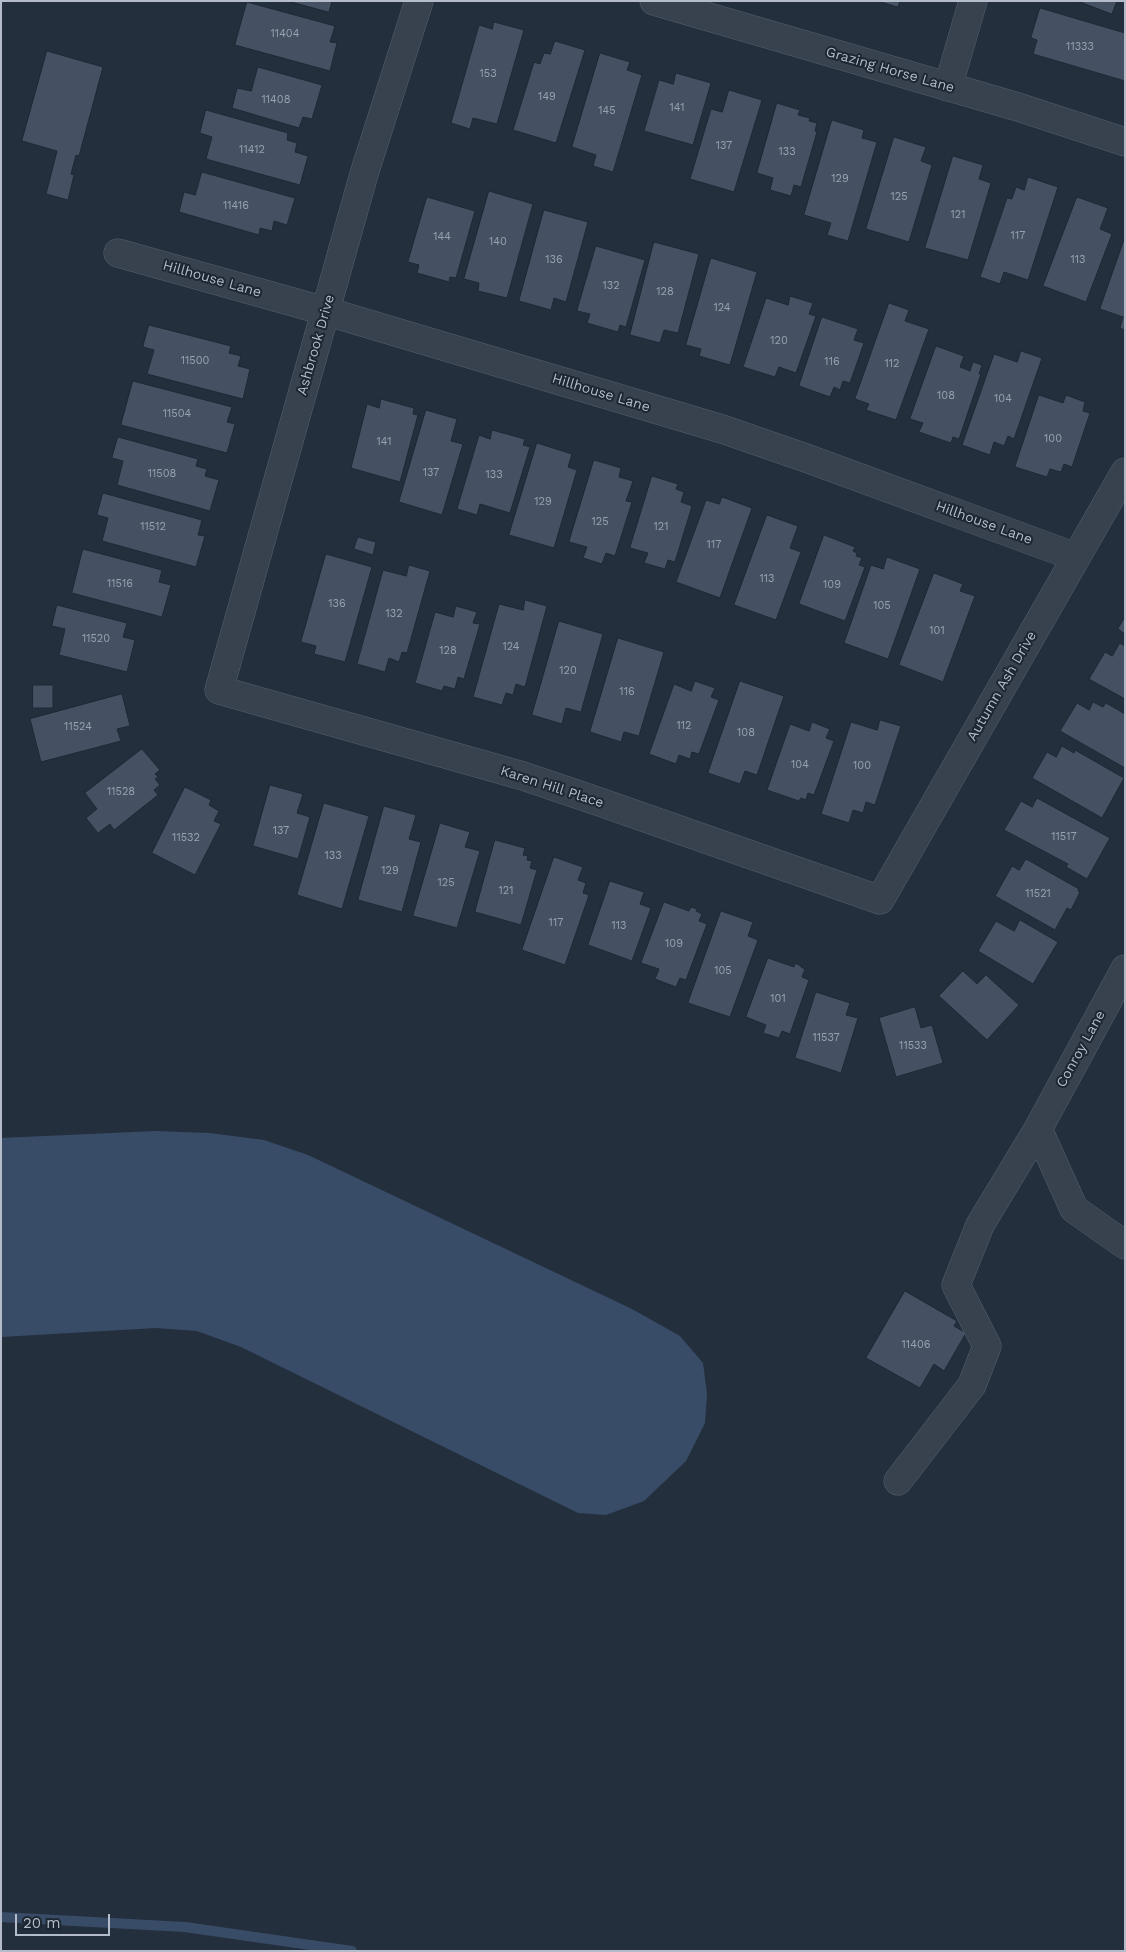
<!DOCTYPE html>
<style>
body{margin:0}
#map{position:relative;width:1126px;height:1952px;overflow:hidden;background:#242f3e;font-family:"Work Sans",sans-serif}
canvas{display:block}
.frame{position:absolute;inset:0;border:2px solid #b4bcc9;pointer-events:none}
.scale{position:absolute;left:15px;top:1914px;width:95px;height:22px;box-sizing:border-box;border:2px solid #b4bcc9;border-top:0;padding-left:6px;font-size:15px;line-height:18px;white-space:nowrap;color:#b4bcc9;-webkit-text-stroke:4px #1d2633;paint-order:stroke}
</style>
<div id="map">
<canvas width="1126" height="1952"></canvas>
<div class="frame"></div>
<div class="scale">20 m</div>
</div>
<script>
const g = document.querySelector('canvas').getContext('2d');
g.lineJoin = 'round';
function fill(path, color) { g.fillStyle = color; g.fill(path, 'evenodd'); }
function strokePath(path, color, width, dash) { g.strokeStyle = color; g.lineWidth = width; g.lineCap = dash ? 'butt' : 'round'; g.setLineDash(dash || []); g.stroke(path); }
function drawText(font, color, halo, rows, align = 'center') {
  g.font = font + ' "Work Sans",sans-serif'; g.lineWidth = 4; g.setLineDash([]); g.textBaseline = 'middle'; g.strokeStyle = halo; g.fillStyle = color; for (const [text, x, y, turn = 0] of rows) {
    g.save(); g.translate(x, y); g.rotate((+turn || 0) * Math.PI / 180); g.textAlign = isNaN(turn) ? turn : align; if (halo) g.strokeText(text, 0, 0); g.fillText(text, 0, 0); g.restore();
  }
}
fill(new Path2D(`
 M156,1131L209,1133L264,1140L308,1155L632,1309L680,1336L703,1363L707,1394L705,1423L686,1461L644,1501L606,1515L578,1513L241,1347L197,1331L156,1328L1,1337V1138Z`), '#394c67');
strokePath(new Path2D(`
 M1,1917L185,1927L352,1951`), '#394c67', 10);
const building = new Path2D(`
 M288,1H332L329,12Z
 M878,1H900L898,7Z
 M1078,1H1117L1112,14Z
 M247,2L335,26L330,42L337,43L330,71L235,45Z
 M1040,8L1125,33V81L1033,54L1037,40L1031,38Z
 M494,22L524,30L497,124L473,118L470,129L451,123L479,25L492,29Z
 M555,41L585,50L556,143L513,130L534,62L540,64L544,53L550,54Z
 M47,51L103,67L79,156L76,155L71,174L74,175L68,200L46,194L57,151L22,141Z
 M600,53L630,62L627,70L642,75L613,172L593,166L596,155L572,147Z
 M258,67L322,85L312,119L303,117L299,128L232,108L237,88L251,91Z
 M676,73L711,83L693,145L644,131L659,80L673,84Z
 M729,90L762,100L734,192L690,179L711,109L722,112Z
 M777,103L800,110L798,115L810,118L809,121L817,123L815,131L817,132L801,187L794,185L791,196L770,190L773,178L757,173Z
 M206,110L288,133L287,140L297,143L295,152L308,156L300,185L206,159L212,137L200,133Z
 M832,120L864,130L862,138L877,142L848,241L827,235L831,223L804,215Z
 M894,137L926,147L921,161L932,165L909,242L866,229Z
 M953,156L983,165L979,179L991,183L968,260L925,248Z
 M202,172L295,198L287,225L274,221L272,231L260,228L259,235L179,212L184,192L195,195Z
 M1028,177L1058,187L1028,280L1004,272L1000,284L980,277L1007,198L1012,199L1016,187L1024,190Z
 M489,191L533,204L507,298L478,291L479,283L464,279Z
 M427,197L475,211L456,278L450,277L449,282L417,273L419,265L408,262Z
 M1077,197L1108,208L1100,229L1112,234L1086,302L1043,286Z
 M544,210L588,222L566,302L554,298L551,310L519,301Z
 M1125,237V330L1120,328L1123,317L1100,309Z
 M654,242L699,254L678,333L664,330L660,343L630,335Z
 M596,246L645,260L626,327L620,325L618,332L587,323L590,314L577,311Z
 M711,258L757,272L730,365L699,356L701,349L686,345Z
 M790,296L813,303L809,314L816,316L796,373L779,367L775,377L743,367L766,298L788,305Z
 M889,303L909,310L905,321L929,329L896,420L866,410L869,404L855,399Z
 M822,317L858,329L854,340L864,343L850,383L843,381L840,390L834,387L830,397L799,386Z
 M149,325L231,346L229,353L241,356L238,366L250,369L243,399L147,374L154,350L143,347Z
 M936,346L964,356L960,367L970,371L973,362L982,365L979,374H981L959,439L953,437L951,443L919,432L923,423L910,419Z
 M1021,351L1042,358L1014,439L1008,436L1004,446L994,442L990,455L962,445L994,354L1017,362Z
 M133,381L232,407L227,422L235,424L227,453L121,425Z
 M1039,395L1063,403L1066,395L1085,402L1083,411L1090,413L1072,467L1064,464L1061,472L1050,469L1047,477L1015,467Z
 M381,399L414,408L413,414L418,415L400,482L351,468L367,404L379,408Z
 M426,410L457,419L451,441L463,444L442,515L399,502Z
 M492,430L525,439L523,445L530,447L510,513L480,504L477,515L457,509L479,435L490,439Z
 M118,437L198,459L196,466L207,469L205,476L219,480L210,511L117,485L123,461L112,458Z
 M537,443L572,454L568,467L577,470L554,548L509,535Z
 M594,460L621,468L619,477L633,481L626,501L632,502L615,556L606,553L602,564L583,558L587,547L569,542Z
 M652,476L678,484L676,489L684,492L681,502L692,506L675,562L668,560L665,569L644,563L648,553L630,548Z
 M103,493L202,520L198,535L205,536L196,567L102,541L108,518L97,515Z
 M722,497L752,508L720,598L676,582L706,500L719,504Z
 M767,515L798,526L790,548L801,552L776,620L734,605Z
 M824,535L855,547L853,551L857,553L856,556L862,558L859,565L865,567L845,621L799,604Z
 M358,537L376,542L373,555L354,549Z
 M83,549L162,570L159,582L171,585L162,617L72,593Z
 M326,554L372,567L345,662L314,654L316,646L301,642Z
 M887,557L920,569L888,659L844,643L871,565L883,569Z
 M409,565L430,571L407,653L402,652L399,662L389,658L385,672L357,664L383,570L406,576Z
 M934,573L963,584L960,591L975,596L943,682L899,665Z
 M525,600L547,606L525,687L516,684L513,695L506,693L502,705L473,697L499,604L523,610Z
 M57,605L127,623L123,637L135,640L127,672L59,655L65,629L52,626Z
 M456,606L477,612L473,623L480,624L464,679L458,677L455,689L444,686L442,691L415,683L435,612L453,617Z
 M1125,617V634L1118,629Z
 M559,621L603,634L581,712L566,708L562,724L532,715Z
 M618,638L664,652L639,736L624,732L621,742L590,732Z
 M1120,643L1125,646V699L1089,679L1105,652L1112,656Z
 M695,681L715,688L711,697L719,700L699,754L692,752L690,759L679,755L676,764L649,754L674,684L691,691Z
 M740,681L784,696L757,775L745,771L740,784L708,773Z
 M33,685H53V708H33Z
 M122,694L130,726L117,729L121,741L41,762L30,719Z
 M1093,702L1103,707L1106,703L1125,714V768L1060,731L1077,703L1089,710Z
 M880,720L901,726L875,805L866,802L863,813L853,810L849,823L821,814L851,722L877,730Z
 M812,722L830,729L826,738L834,741L814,795L808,793L806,800L801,798L799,801L767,790L790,724L809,731Z
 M1062,746L1074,753L1075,750L1124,778L1102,818L1032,778L1047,752L1056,757Z
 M142,749L160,770L155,774L158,777L155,779L160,785L154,790L158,795L114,830L110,824L98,833L86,818L97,809L85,793Z
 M270,785L303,794L297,813L310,817L298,859L253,846Z
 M185,787L211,800L209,805L219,811L214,821L221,824L195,875L152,853Z
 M1037,798L1110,838L1087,879L1066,867L1068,864L1004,830L1021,801L1032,807Z
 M324,803L369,816L342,909L297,895Z
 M384,806L416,815L409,839L421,842L402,912L358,900Z
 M440,823L470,832L465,847L480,851L457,928L413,916Z
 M495,840L525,848L523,855L528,856L527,860L532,861L530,868L537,870L521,925L475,912Z
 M554,857L583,867L578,880L586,883L583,893L589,895L565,965L522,950Z
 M1026,859L1079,889L1078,891L1080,892L1071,910L1067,908L1055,930L995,896L1012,866L1019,870Z
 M610,881L644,892L640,904L651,908L632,961L588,945Z
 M664,902L689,911L691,907L697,909L696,911L702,914L699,921L707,924L686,980L680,978L676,987L655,979L659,969L641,963Z
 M721,911L753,922L748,936L758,940L730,1017L688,1003Z
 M1020,920L1058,942L1033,984L978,951L996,921L1014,931Z
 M768,958L794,967L795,963L801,966V967L805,969L802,977L809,980L790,1034L782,1031L779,1038L763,1033L766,1025L746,1017Z
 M963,971L977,984L986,975L1019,1005L987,1040L939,996Z
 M816,992L850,1003L846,1015L858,1018L841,1073L795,1058Z
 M915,1007L921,1028L932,1025L943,1063L896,1077L879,1018Z
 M905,1291L957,1321L954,1326L966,1333L944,1371L934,1364L920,1388L866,1358Z`);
fill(building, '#455162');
strokePath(building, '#1f2835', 1);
const minor = new Path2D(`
 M419,1L364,174L219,690L523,776L597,801L880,900L1125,472
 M654,1L1018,107L1125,142
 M948,87L973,1
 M118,253L325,311L722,429L806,458L1076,557
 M1038,1129L1074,1209L1125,1245
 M898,1481L972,1385L987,1346L956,1285L980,1225L1038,1129L1125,969`);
strokePath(minor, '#565f6c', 29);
strokePath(minor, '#38414e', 28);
drawText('11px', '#98a1af', null, [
 ["11404",285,34],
 ["11333",1080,47],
 ["153",488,74],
 ["149",547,97],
 ["11408",276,100],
 ["141",677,108],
 ["145",607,111],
 ["137",724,146],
 ["11412",252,150],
 ["133",787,152],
 ["129",840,179],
 ["125",899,197],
 ["11416",236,206],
 ["121",958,215],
 ["117",1018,236],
 ["144",442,237],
 ["140",498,242],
 ["136",554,260],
 ["113",1078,260],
 ["132",611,286],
 ["128",665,292],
 ["124",722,308],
 ["120",779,341],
 ["11500",195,361],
 ["116",832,362],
 ["112",892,364],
 ["108",946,396],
 ["104",1003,399],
 ["11504",177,414],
 ["100",1053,439],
 ["141",384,442],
 ["137",431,473],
 ["11508",162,474],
 ["133",494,475],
 ["129",543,502],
 ["125",600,522],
 ["11512",153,527],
 ["121",661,527],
 ["117",714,545],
 ["113",767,579],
 ["11516",120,584],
 ["109",832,585],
 ["136",337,604],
 ["105",882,606],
 ["132",394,614],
 ["101",937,631],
 ["11520",96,639],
 ["124",511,647],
 ["128",448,651],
 ["120",568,671],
 ["116",627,692],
 ["112",684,726],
 ["11524",78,727],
 ["108",746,733],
 ["104",800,765],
 ["100",862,766],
 ["11528",121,792],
 ["137",281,831],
 ["11517",1064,837],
 ["11532",186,838],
 ["133",333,856],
 ["129",390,871],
 ["125",446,883],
 ["121",506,891],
 ["11521",1038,894],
 ["117",556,923],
 ["113",619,926],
 ["109",674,944],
 ["105",723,971],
 ["101",778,999],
 ["11537",826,1038],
 ["11533",913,1046],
 ["11406",916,1345]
]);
drawText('14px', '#b4bcc9', '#1d2633', [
 ["Grazing Horse Lane",890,70,16],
 ["Hillhouse Lane",212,279,16],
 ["Ashbrook Drive",316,345,-74],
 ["Hillhouse Lane",601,393,17],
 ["Hillhouse Lane",984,523,20],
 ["Autumn Ash Drive",1002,686,-60],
 ["Karen Hill Place",552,787,18],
 ["Conroy Lane",1081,1049,-61]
]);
</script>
